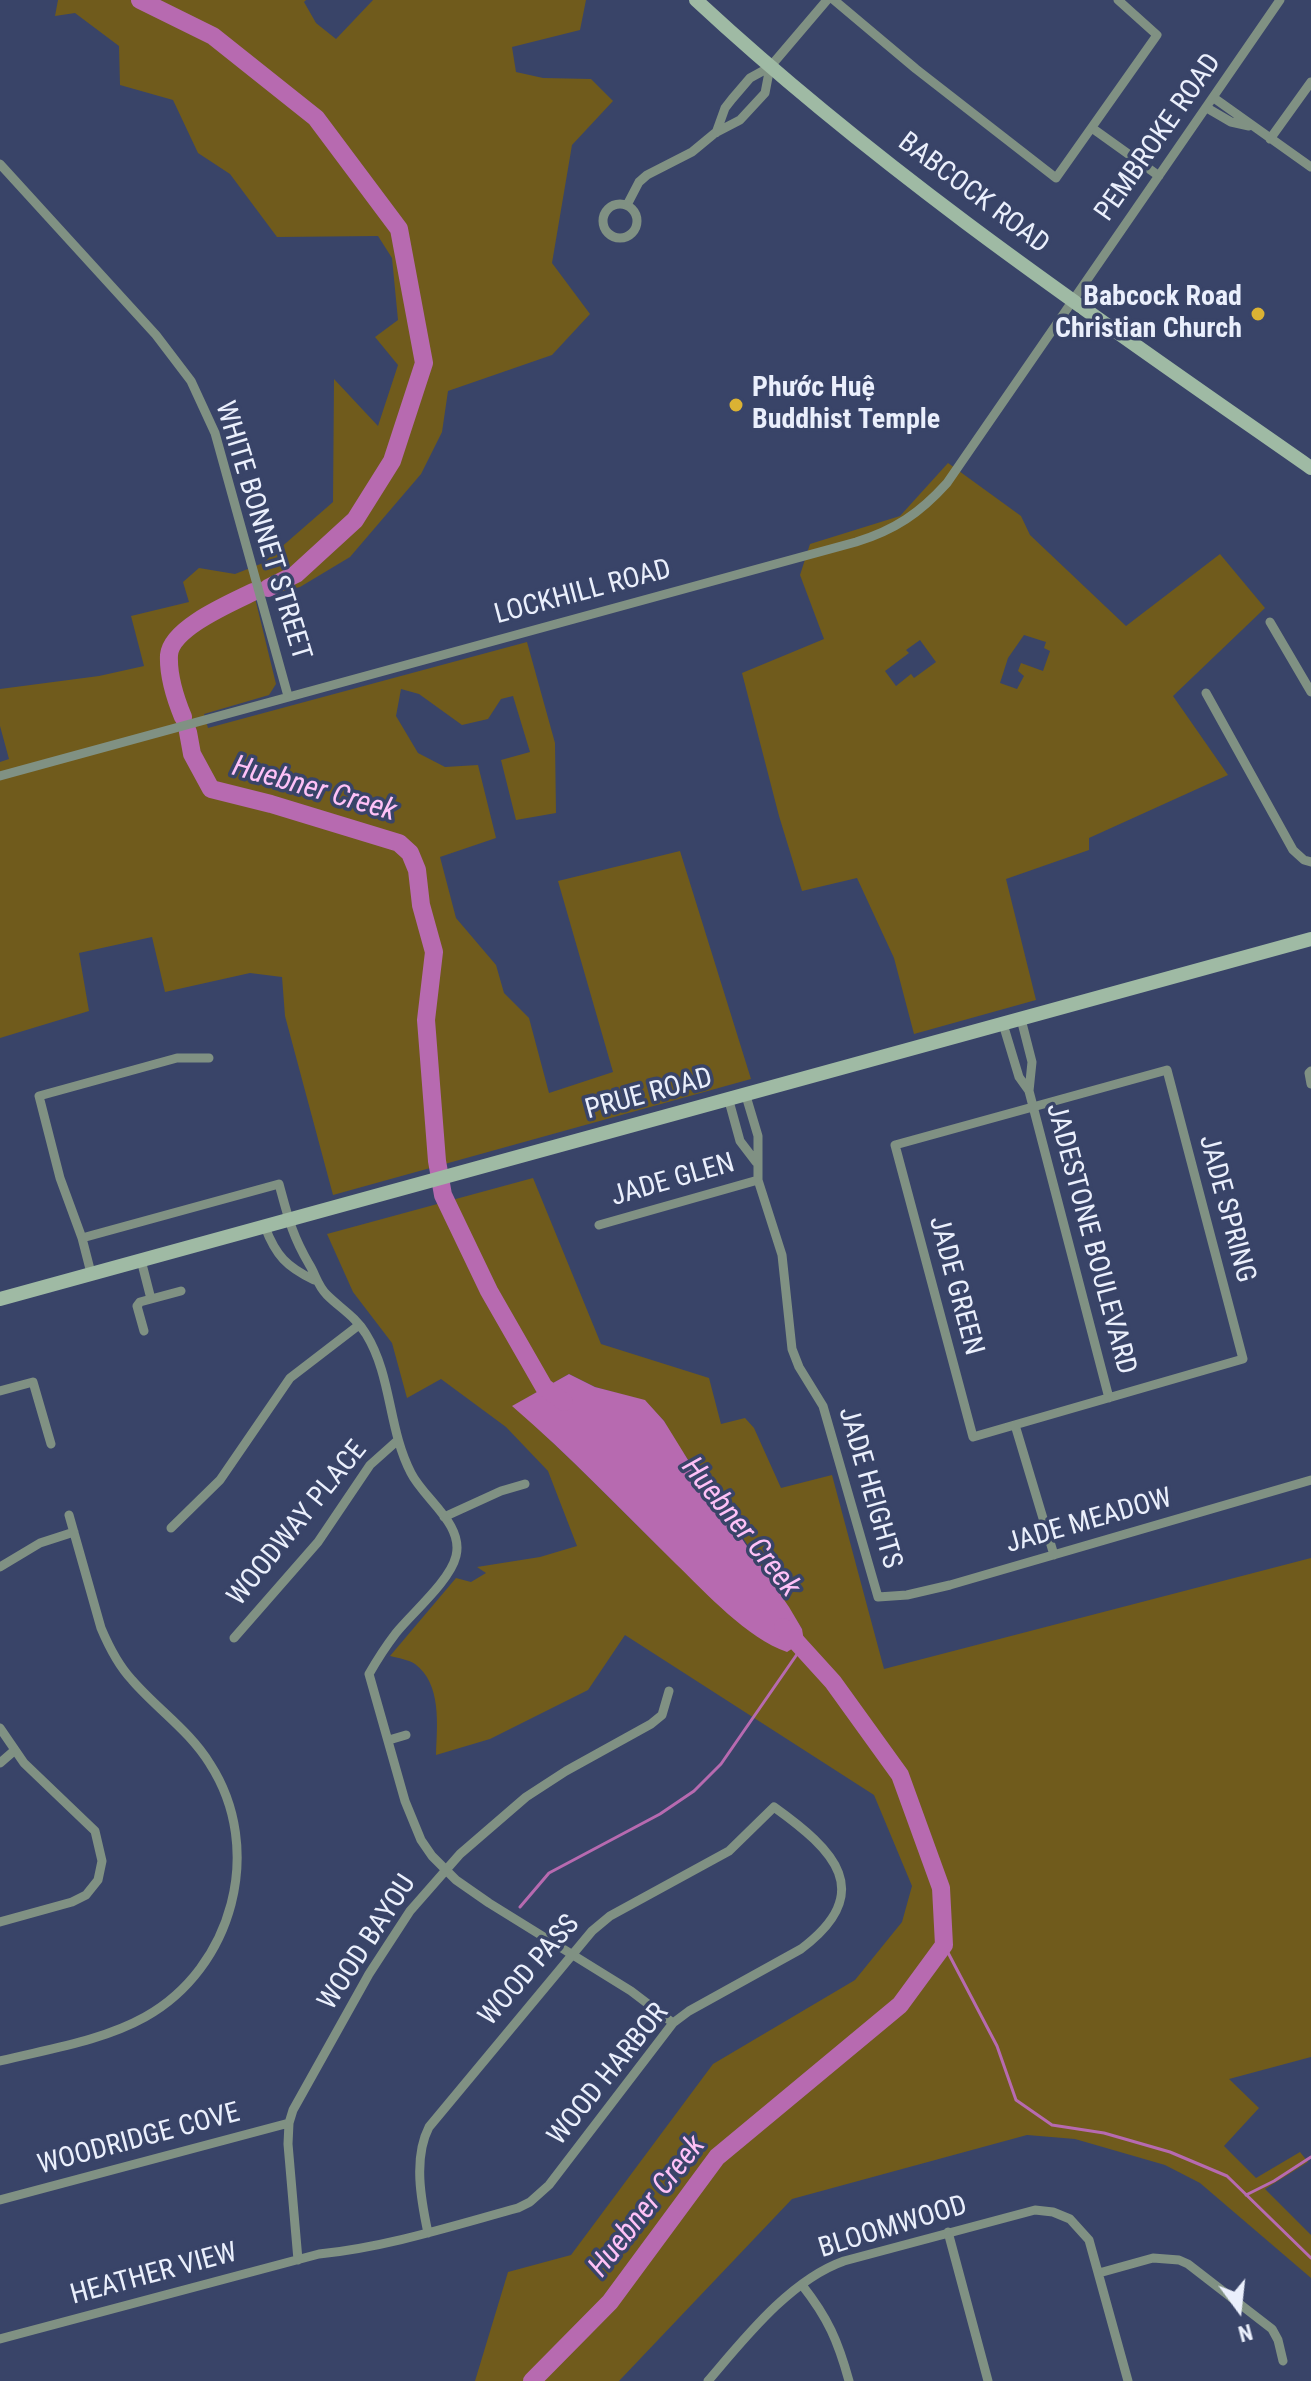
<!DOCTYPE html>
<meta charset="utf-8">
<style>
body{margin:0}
#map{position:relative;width:1311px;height:2381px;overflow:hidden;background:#394468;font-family:"Roboto Condensed",sans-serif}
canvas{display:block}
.north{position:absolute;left:1199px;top:2269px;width:80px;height:80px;-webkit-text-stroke:6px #394468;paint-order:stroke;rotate:165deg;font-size:22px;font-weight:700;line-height:32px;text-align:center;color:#eaeffc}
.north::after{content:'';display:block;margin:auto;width:28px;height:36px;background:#eaeffc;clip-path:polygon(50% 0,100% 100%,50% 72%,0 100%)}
</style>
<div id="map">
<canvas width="1311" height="2381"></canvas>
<div class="north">N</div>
</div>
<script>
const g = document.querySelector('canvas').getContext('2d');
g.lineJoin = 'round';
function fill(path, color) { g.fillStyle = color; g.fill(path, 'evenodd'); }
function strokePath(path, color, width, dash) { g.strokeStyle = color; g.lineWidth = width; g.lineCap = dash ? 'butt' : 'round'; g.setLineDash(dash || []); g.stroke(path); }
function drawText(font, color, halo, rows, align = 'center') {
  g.font = font + ' "Roboto Condensed",sans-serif'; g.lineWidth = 7; g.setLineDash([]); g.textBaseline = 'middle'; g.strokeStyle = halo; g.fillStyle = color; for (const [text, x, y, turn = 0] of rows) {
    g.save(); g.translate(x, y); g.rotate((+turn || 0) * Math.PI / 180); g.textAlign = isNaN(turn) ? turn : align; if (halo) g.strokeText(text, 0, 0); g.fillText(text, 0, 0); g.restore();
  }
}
fill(new Path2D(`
 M58,0H306L304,2L316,23L336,39L373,0H586L580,30L512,47L516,72L543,78L591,79L613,101L572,145L552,263L590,314L552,355L448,391L442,432L421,474L350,557L300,587L255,598L276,684L269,695L204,714L208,728L527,642L555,743L556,813L516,820L501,760L530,752L513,696L501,699L488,719L462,725L419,694L401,689L396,716L418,753L445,767L478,765L496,838L440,857L456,918L496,965L504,993L529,1018L549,1093L613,1072L558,881L680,851L751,1079L333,1195L285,1016L282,977L250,973L165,992L152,937L79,953L89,1011L0,1038V762L9,759L0,726V689L99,676L144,666L131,616L189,602L183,582L199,568L235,574L263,563L333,502L334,379L378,426L398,365L375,337L398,320L392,258L378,236L277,237L230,174L198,153L173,100L120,85L119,46L75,13L55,16Z
 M948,463L1021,516L1030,535L1126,626L1220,554L1265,608L1173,696L1228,775L1089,838V850L1006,879L1036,1000L914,1034L894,958L857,878L802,891L779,816L742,673L824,639L800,575L810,544L900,516ZM1024,635L1046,642L1044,648L1050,651L1043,671L1021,663L1018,671L1024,676L1017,689L1000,683L1008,658ZM920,640L936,662L914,678L911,674L896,686L885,671L909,653L906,650Z
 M533,1178L601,1344L709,1378L721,1424L745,1418L754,1428L781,1488L832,1475L884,1669L1311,1558V2057L1229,2079L1259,2108L1224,2146L1256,2178L1300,2152L1308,2162L1265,2189L1311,2235V2278L1200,2183L1165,2165L1075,2139L1027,2135L792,2199L619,2381H475L508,2272L571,2255L713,2064L855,1980L902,1922L912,1886L874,1795L625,1635L588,1690L490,1739L436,1755C437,1725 442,1684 415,1664C409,1660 398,1658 390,1656L456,1578L471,1582L486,1573L477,1567L540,1557L577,1546L548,1471L506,1427L441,1379L407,1398L392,1343L353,1292L327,1234ZM569,1374L595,1387L645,1401L664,1421L672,1437L734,1524L802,1629L755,1633C669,1564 596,1479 513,1406Z`), '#705b1c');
fill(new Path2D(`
 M569,1374L595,1387L645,1400L664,1421L693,1468L789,1607L802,1629L804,1641L787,1652C747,1638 706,1593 676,1564C622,1511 570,1456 512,1406Z`), '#b76ab0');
strokePath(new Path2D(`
 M520,1907L549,1873L660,1814L694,1791L721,1764L802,1647
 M944,1945L997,2046L1016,2100L1052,2125L1104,2133L1170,2152L1227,2176L1311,2258
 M1246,2195L1274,2181L1311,2157`), '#b76ab0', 3);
strokePath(new Path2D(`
 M140,0L213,36L316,118L399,229L424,363L392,461L355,520L296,574L268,588
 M183,717C176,700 168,675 169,655C171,628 231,603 253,592
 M188,732L192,754L211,789L271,804L399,843L410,853L417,870L421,905L434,952L426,1020L437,1161L443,1195L489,1291L544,1387L564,1402
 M532,2381L610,2302L717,2157L900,2005L944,1945L941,1888L900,1775L833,1682L783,1627`), '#b76ab0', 18);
strokePath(new Path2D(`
 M834,0L916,69L1056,178L1157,35L1118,0
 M1214,98L1311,167
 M1207,108L1231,122L1249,126
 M1092,128L1159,176
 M716,133L725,108L732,99L750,78L770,67L827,0
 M1270,139L1311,82
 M0,164L156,335L191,381L215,433L288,696
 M603 221a17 17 0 1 1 34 0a17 17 0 1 1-34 0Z
 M627,205L639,182L647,175L692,152L715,133L740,120L765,93L770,67
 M1270,622L1311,692
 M1206,693L1293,850L1304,860L1311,862
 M0,776L856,542C895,530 920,513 947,483L1280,0
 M1021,1019L1032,1062L1029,1091
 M1003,1024L1019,1077L1029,1091L1109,1398
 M1167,1070L1243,1359L973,1437L895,1145Z
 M1311,1071L1309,1073L1311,1084
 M746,1096L758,1136V1180L782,1255L792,1349L799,1367L823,1406L878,1597L907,1595L950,1585L1311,1480
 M729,1101L740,1141L756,1162
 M599,1225L758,1180
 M265,1227C276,1256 287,1267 314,1280
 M82,1238L279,1184C288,1217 292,1235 309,1264C316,1275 317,1285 327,1295C340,1308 356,1317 366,1334C392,1376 388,1429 411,1473C424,1499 464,1524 456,1556C450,1581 412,1613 396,1633C386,1646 377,1660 369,1674L405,1801L421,1840L432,1856L456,1880L489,1903L631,1991L673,2023
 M141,1260L151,1299
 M91,1273L82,1238L60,1178L39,1096L177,1058H209
 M144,1331L137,1306L140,1302L181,1291
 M0,1391L33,1382L51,1444
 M1015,1425L1054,1555
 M444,1517L501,1491L525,1484
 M171,1528L220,1480L290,1378L359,1325
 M0,1567L40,1543L74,1532
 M234,1638L318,1542L370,1465L398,1440
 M0,1728L24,1763L95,1831L102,1861L98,1880L86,1895L72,1902L0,1922
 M389,1740L406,1735
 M0,1763L15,1750
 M0,2061C48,2049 102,2041 145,2017C233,1968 265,1849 210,1764C190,1731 157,1709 132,1680C118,1665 109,1647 101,1628L69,1515
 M0,2200L289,2123
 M948,2232L988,2381
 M298,2260L288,2144L289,2123L293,2110L369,1974L410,1911L460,1854L526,1797L566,1771L651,1724L662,1715L669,1691
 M1099,2273L1153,2258L1179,2260L1188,2264L1272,2329L1278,2340L1283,2361
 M802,2285C828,2318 838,2341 849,2381
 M0,2339L319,2254C387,2247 452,2226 518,2208L530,2202L549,2185L673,2023L689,2011L801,1949C877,1892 834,1850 774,1807L729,1851L610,1916L592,1931L429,2127C413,2158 421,2200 428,2233
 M708,2381C744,2339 790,2280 844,2261L1035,2210L1053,2212L1070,2219L1089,2240L1128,2381`), '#809183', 9);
strokePath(new Path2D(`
 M696,0C883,174 1102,322 1311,468
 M0,1299L1311,939`), '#9fbaa4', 14);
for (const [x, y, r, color] of [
 [1258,314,8,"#dbb233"],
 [736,405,8,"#dbb233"]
]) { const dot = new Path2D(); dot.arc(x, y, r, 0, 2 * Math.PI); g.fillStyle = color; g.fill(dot); strokePath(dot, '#394468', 3); }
drawText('28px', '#eaeffc', '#394468', [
 ["PEMBROKE ROAD",1159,138,-55],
 ["BABCOCK ROAD",973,194,37],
 ["WHITE BONNET STREET",262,531,73],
 ["LOCKHILL ROAD",583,593,-15],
 ["PRUE ROAD",649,1095,-15],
 ["JADE GLEN",673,1181,-16],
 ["JADE SPRING",1226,1209,75],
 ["JADESTONE BOULEVARD",1090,1239,75],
 ["JADE GREEN",955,1286,75],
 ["JADE HEIGHTS",869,1488,74],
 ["JADE MEADOW",1089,1522,-16],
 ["WOODWAY PLACE",298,1524,-51],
 ["WOOD BAYOU",368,1943,-57],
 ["WOOD PASS",530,1971,-49],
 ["WOOD HARBOR",609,2075,-51],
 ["WOODRIDGE COVE",139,2140,-15],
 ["BLOOMWOOD",893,2228,-17],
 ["HEATHER VIEW",154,2275,-15]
]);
drawText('bold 28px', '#eaeffc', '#394468', [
 ["Babcock Road",1242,298],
 ["Christian Church",1242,330],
 ["Phước Huệ",752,389,"left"],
 ["Buddhist Temple",752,421,"left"]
], 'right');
drawText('italic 30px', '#fec1f7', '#394468', [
 ["Huebner Creek",314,790,16],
 ["Huebner Creek",740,1528,51],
 ["Huebner Creek",648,2207,-52]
]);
</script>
